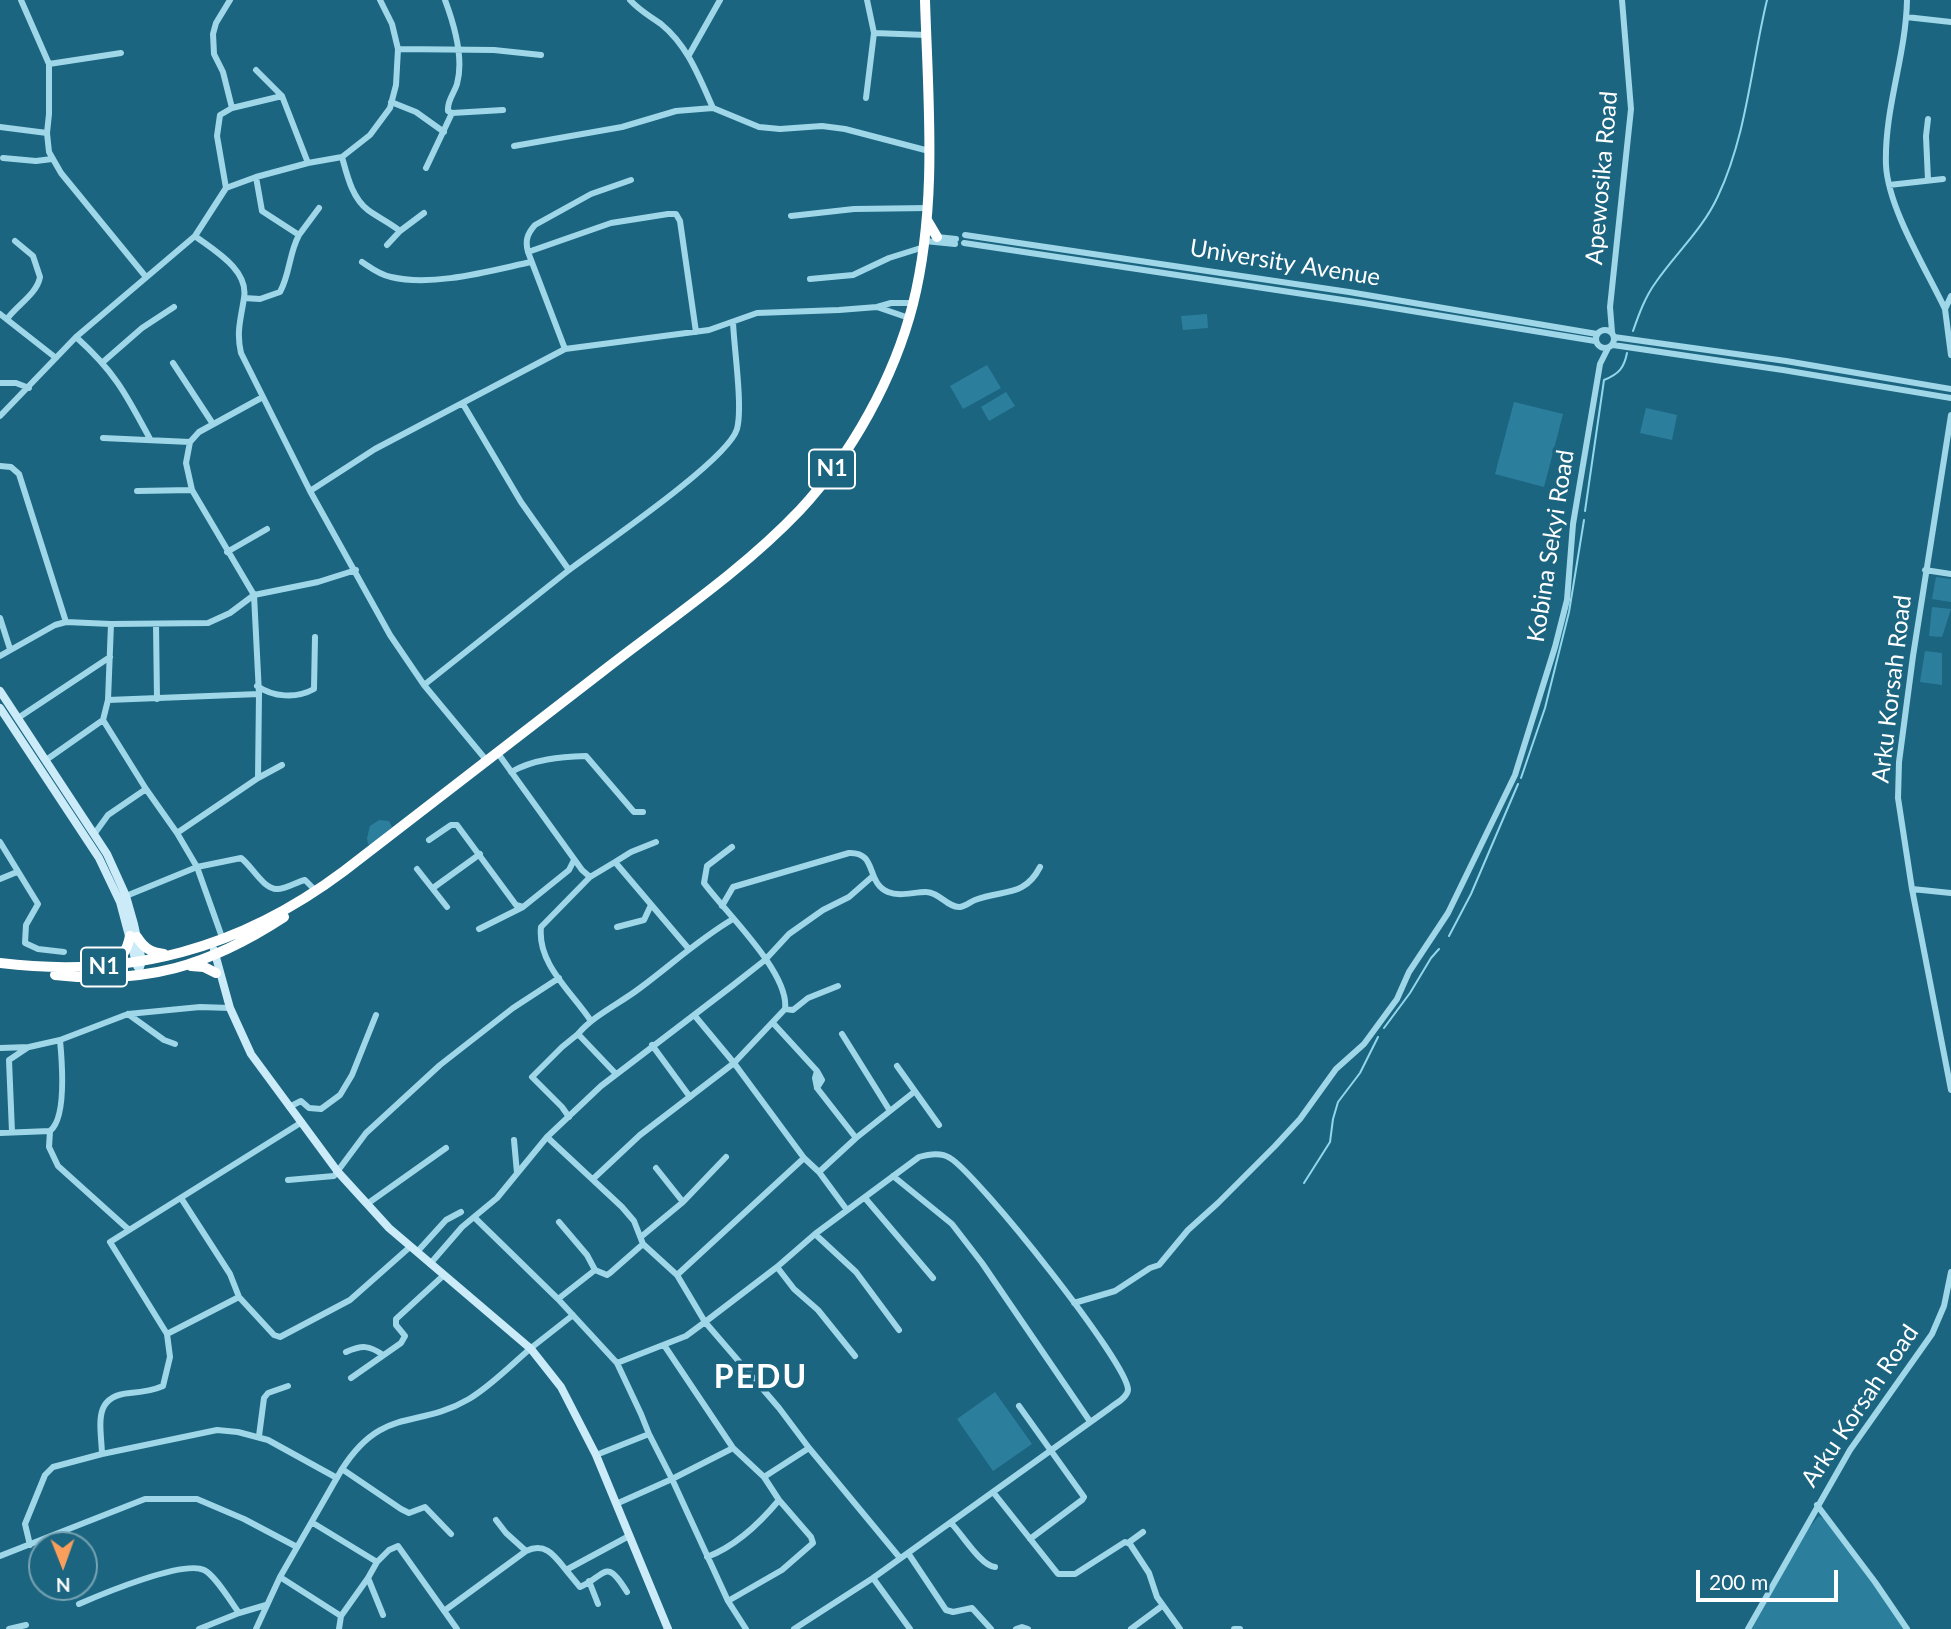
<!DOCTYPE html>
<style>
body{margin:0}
#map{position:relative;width:1951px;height:1629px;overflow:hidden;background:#1c6580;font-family:Lato,sans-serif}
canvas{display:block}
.north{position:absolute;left:28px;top:1531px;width:70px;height:70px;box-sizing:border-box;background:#1c6580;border:2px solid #77a3b3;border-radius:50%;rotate:179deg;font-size:19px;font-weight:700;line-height:28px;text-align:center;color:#fff}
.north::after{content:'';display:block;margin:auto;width:24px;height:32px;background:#fa9e5c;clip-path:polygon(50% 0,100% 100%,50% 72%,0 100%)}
.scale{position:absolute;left:1696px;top:1570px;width:142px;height:32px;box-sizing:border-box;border:4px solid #fff;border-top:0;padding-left:9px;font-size:21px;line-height:24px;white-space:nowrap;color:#fff;-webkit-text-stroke:5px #1c6580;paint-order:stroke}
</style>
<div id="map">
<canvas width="1951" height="1629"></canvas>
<div class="north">N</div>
<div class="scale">200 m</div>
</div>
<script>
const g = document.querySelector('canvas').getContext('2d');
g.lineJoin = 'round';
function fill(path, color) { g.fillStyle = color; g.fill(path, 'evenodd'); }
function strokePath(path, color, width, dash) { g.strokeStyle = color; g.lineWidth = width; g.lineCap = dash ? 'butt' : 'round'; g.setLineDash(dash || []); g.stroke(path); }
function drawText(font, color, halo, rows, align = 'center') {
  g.font = font + ' Lato,sans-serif'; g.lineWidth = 7; g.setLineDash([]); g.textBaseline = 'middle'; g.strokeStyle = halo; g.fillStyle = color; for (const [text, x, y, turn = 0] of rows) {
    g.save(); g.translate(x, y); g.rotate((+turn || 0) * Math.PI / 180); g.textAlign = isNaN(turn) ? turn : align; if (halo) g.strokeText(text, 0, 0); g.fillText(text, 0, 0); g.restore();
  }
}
fill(new Path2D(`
 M1207,314L1208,328L1183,330L1181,316Z
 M987,365L1001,388L963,409L950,386Z
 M1006,392L1015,406L989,421L981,407Z
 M1514,402L1563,414L1544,487L1495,474Z
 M1646,408L1677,415L1672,440L1640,433Z
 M1936,577L1951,579V602L1932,599Z
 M1932,607L1951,609L1942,637L1929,636Z
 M1925,651L1942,653V685L1920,682Z
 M379,820L389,821L392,827L371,845L368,844L367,838L370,826Z
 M995,1392L1032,1444L993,1471L957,1419Z
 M1819,1516L1824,1519L1869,1577L1905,1629H1750L1809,1528Z`), '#2b7f9d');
strokePath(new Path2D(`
 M1633,331C1639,314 1645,297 1656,282C1676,253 1703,229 1718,196C1747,134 1751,66 1767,0
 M1585,511L1604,380C1619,374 1624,368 1627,353
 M1521,778L1545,708L1569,612L1584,520
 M1449,936L1471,894L1518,784
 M1384,1028L1410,993L1431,958L1439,949
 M1304,1183L1330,1142L1333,1119L1338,1102L1360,1073L1378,1037`), '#92d6ec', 2);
strokePath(new Path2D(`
 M21,0L49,64V114L47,133L49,152L61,173L146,277
 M230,0L216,23L213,34L214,54L223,72L232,108
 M445,0C454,24 464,59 457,84C454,94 447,100 448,111L452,113L503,110
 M630,0C641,12 649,15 661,24C688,46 699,77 713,108L759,127L780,129L822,126L845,129L929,151
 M867,0L874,33L926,35
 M1907,0C1906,56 1884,109 1886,165C1888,208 1926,269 1945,309
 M1906,17L1951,22
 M398,49L494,50L541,55
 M689,55L720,0
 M49,64L121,53
 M256,70L282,96L308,163
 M866,98L874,33
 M391,102L416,112L444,132
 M1928,119L1926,136L1928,180
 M0,127L47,133
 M514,146L622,127L676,111L713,108
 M342,157C347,175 352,198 368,210C379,218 390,223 400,231L387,245
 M3,158L36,161L52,159
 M426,168L452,113
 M256,177L262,211L299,235L319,208
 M1889,185L1943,179
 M226,188L217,136L220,115L232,108L282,96
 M791,216L854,209L928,208
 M400,231L424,213
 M965,235L1349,292L1597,334
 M195,236C215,251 249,270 244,298C241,318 236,332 241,353L310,491L390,635L424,685L487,761
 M937,237L956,239
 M925,241L955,244
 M964,243L1363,303L1595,341
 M528,252L611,223L668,214H676L680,221L696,332
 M362,262C371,268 380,275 391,277C433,287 489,271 531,262
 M810,279L853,275L889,258L924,247
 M1951,296L1945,309L1951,355
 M244,298L260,299L280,292C290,274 289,253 299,235
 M877,307L909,318
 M0,314L56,358
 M7,319C17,305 37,294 40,277L33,256L15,241
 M1596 339a9 9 0 1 1 18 0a9 9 0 1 1-18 0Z
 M1612,332L1610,307L1631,109L1622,0
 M76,337C115,372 126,394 150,439
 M1614,337L1786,361L1951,389
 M1613,345L1783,370L1951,398
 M565,349L528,252C525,241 527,234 535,225L591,194L631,180
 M103,362L142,328L174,307
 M173,363L213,424
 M0,383H16L29,388
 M1951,415L1913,656L1899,762L1898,798L1912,889L1951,1090
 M0,416L76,337L195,236L226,188L256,177L308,163L342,157L370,135L390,108L396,85L398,49L392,24L380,0
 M103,438L190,442
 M0,466L11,467L19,474L66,622
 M137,491L192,490
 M310,491L375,449L565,349L709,330L757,313L839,310L877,307L891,303H913
 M227,552L267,529
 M569,570C601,546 728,460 737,429C743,407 734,348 733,322
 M1925,570L1951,574
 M0,618L10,649
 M156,624L157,699
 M0,656L55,625L66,622L111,624L208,623L230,613L254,595L318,582L356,570
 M424,685L569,570L521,502L463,404
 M257,686C273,697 296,699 314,689L315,637
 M108,700L111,624
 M18,718L110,657
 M103,720L146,789L177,833
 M497,752L582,870L590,877L615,862L688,948
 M46,760L103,720L108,700L259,694
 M511,772C534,759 560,757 586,756L634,812H643
 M258,778L282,765
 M95,833L108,815L146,789
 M429,840L451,825H457L516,905L523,907L569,870L574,860
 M0,842L38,904L26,925L25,943L38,949L64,952
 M615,862L631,852L656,842
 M417,869L447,907
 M590,877L541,927C537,964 572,992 591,1021
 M0,879L17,872
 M433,888L480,854
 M1912,889L1951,893
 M126,896L197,867L177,833L258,778L259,694L254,595L192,490L186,463L190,442L199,432L261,398
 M722,906L733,887L849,853C878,852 865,882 888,892C900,897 913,892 926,892C939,892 948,908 960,907C966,906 970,902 975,900C1003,889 1024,898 1040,867
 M617,927L644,920L651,905
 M479,929L523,907
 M223,940L197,867L241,858C252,866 263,889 277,889C287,889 296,882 305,880L315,890
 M785,1009L793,1010L808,998L838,986
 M128,1014L164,1040L175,1044
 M695,1016L734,1063L804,1158L819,1172L847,1210
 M773,1023L817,1071L815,1078L817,1088L856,1138L819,1172
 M842,1034L890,1111L856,1138
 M652,1045L690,1097
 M0,1048L29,1047L60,1040L128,1014L200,1007L230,1008
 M897,1066L939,1125
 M817,1071L822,1080L817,1088
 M616,1074L578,1034C594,1015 619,1004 640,988C671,965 699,939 733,919
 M289,1107L301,1101L309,1108L321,1109L340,1095L352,1075L376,1015
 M890,1111L914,1092
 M569,1117L562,1107L532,1077L562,1047L578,1034
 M302,1122L110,1242L167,1334L170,1357L163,1386C152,1391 142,1392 130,1393C92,1396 101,1425 102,1454L217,1430L238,1432L268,1440L337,1478
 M50,1131C67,1118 62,1061 60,1040
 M12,1132L9,1060L27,1048
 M0,1133L50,1131L49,1147L58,1166L128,1229
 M547,1137L622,1207L634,1221L643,1244L677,1275L705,1322L686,1336L617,1363
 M514,1140L517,1173
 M893,1176L952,1224L982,1263L1089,1420
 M593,1179L640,1135L734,1063L785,1009C790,973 725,912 704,883L707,866L732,847
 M288,1180L334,1176L366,1133L440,1065L513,1008L559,978
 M865,1198L933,1278
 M683,1202L726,1157
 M367,1204L446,1148
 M474,1217L497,1198L547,1137L601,1086L732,986L765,960L789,934L823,910L849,897L873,876
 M559,1222L587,1255L595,1270L558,1299L617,1363L641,1414L649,1434L596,1455
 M815,1234L856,1272L899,1330
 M642,1236L683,1202L656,1168
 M417,1252L446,1220L461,1212
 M430,1264L462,1227L474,1217L558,1299
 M777,1267L794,1289L818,1310L855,1356
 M595,1270L607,1275L610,1273L643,1244
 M677,1275L804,1158
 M239,1297L274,1335L280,1337L350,1300L411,1246
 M1074,1303L1115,1291L1150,1268L1159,1265L1188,1230L1218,1203L1275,1146L1300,1119L1336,1069L1364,1044L1397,999L1409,972L1448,913L1515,775L1555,647L1567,600L1573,524L1600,364L1608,348
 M167,1334L239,1297L230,1274L181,1198
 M664,1345L733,1448L764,1477L809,1448L900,1558
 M346,1352C362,1345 369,1345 383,1355
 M351,1378L401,1343L405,1336L396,1325V1319L444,1275
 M1019,1406L1084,1497L1082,1500L1030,1539
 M259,1436L264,1398L268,1393L288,1386
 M733,1448L672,1479L728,1601L746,1629
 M342,1469L401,1509L409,1513L425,1507L451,1534
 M993,1492L1058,1574H1075L1125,1542L1130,1544L1149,1573L1157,1597L1180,1629
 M616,1504L672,1479L649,1434
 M1817,1505L1875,1582L1907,1629
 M496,1520L506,1533L526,1551
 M313,1523L377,1562
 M951,1523C962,1534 981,1566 995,1567
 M1128,1543L1143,1532
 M30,1545L25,1524L45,1475L53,1467L102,1454
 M908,1553L946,1610L953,1612L972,1608L991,1629
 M0,1556L145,1499H197L244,1519L297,1547
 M707,1557C736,1546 760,1523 779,1500
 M566,1570L580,1587C606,1576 605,1556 627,1592
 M280,1577L341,1616
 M368,1578L383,1615
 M873,1578L910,1629
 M589,1581L598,1604
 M728,1601L782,1570L813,1543L811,1537L779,1500L764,1477
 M79,1604C102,1594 183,1560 204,1570C215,1575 231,1602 239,1613
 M444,1611L526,1551C545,1542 554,1555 566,1570L629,1536
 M9,1629L26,1625
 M199,1629L239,1613L266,1605
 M256,1629L280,1577L342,1469C383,1405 416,1430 469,1399C492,1385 511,1365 531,1348C545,1337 559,1326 573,1315
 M339,1629L341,1616L368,1578L377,1562L389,1550L398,1546L457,1629
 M794,1629L873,1578L1110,1408C1116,1403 1127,1398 1128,1390C1129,1364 977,1174 950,1158C941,1152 929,1154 919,1157L815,1234L777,1267L705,1322L779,1408L809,1448
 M1016,1629L1022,1627L1028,1629
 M1131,1629L1162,1606
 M1234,1629H1240
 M1748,1629L1850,1450L1932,1334L1944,1306L1951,1272`), '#9fd7e9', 6);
strokePath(new Path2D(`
 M0,691L107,854L126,896L134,924L142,961L137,976
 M0,708L99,858L120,902L137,966
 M214,950L230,1008L251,1054L338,1172L389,1228L531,1349L561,1387L596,1455L668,1629`), '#caebf7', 8);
strokePath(new Path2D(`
 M927,220L937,237
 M137,937C144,948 150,952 164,954
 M0,963C129,979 240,949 344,871C430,804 517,738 603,671C670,619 742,571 800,510C852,454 894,378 913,304C938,204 928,101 925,0
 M111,965C123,957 127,950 130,936
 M191,966L204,967L216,973
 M55,975C145,985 209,966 284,917`), '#fff', 10);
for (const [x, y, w] of [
 [832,469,46],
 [104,967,46]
]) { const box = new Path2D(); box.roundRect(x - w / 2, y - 19.5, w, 39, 5); g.fillStyle = '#1c6580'; g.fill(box); strokePath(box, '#fff', 2); }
drawText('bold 23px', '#fff', null, [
 ["N1",832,469],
 ["N1",104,967]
]);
drawText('24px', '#fff', '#1c6580', [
 ["Apewosika Road",1602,178,-85],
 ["University Avenue",1285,263,9],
 ["Kobina Sekyi Road",1551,546,-81],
 ["Arku Korsah Road",1892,689,-83],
 ["Arku Korsah Road",1860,1406,-56]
]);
g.letterSpacing = '2px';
drawText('bold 32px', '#fff', '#1c6580', [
 ["PEDU",761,1378]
]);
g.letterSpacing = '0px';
</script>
